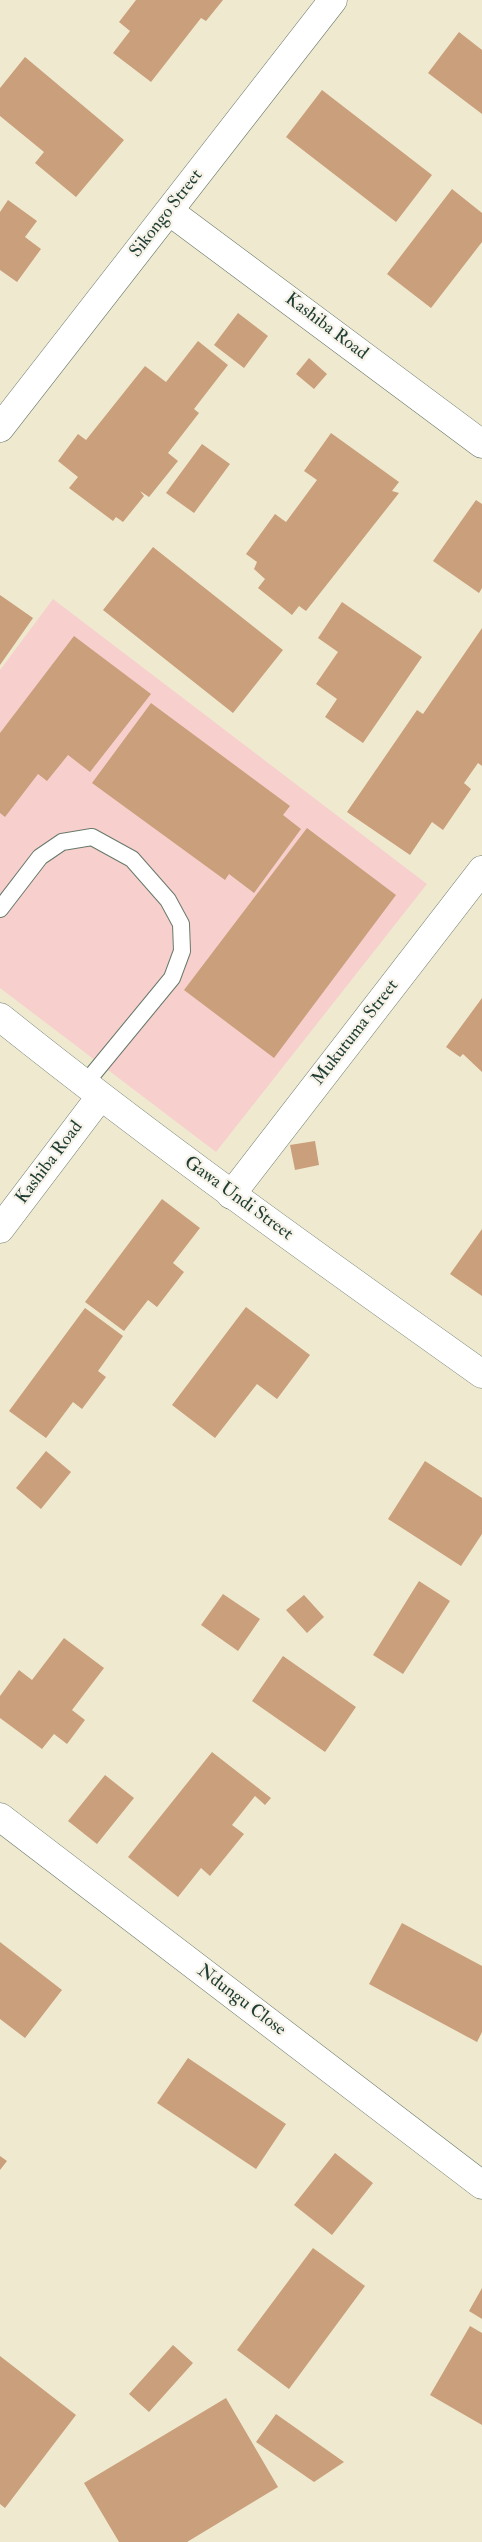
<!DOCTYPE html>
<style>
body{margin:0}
canvas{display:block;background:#efe9cf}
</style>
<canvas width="482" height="2542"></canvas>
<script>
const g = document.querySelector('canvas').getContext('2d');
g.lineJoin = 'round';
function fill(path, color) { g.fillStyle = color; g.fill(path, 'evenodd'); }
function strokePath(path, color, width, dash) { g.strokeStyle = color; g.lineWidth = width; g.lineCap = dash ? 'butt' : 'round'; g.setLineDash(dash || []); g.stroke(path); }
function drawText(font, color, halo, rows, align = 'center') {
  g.font = font + ' "IM FELL Double Pica",serif'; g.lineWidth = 4.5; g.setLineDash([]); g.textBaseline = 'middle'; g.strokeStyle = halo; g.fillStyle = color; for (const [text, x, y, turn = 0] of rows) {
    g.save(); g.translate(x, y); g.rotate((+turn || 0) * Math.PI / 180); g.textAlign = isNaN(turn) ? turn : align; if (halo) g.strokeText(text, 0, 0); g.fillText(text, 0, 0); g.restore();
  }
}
fill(new Path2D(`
 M53,599L427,884L216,1152L0,988V670Z`), '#f7d0cd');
fill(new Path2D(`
 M136,0H223L206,21L201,18L151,82L113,53L130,31L119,22Z
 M459,32L482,50V114L428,73Z
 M25,57L124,140L76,197L35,163L44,152L0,116V88Z
 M322,90L432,175L396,222L286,137Z
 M452,189L482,213V242L431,308L387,274Z
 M8,200L37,221L25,237L41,249L17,282L0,270V212Z
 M238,313L268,336L244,368L214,345Z
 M198,341L228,365L194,409L199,413L168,453L178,461L149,497L140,491L144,496L123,522L116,517L113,521L69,488L78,477L58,461L78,434L86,440L145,366L166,382Z
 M309,358L327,374L314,389L296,374Z
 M331,433L399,482L392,491L399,493L306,611L299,606L292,615L258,588L265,579L254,569L257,562L246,554L275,514L286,522L317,480L304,471Z
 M202,444L230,464L194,513L166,493Z
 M476,500L482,504V588L479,593L433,561Z
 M153,547L283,650L233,713L103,610Z
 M0,595L33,618L0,665Z
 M342,602L422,657L363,743L325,717L337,699L316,684L338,652L318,638Z
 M482,628V766L478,763L464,783L471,789L443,830L432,822L410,855L347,812L417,710L423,714Z
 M74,636L151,694L90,772L68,755L47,781L38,774L5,817L0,813V733Z
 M151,703L290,806L283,815L301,829L254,893L229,874L225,880L92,783Z
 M307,828L396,895L274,1058L184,990Z
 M482,998V1072L463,1054L460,1057L446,1047Z
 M315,1141L319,1165L295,1170L290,1145Z
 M162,1199L200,1228L173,1263L184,1272L157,1307L148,1300L124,1331L85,1302Z
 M482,1229V1296L450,1274Z
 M246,1307L310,1355L277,1399L257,1384L215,1438L172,1405Z
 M85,1308L123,1336L98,1371L106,1377L82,1409L73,1402L46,1438L9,1411Z
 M46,1451L71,1472L41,1509L16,1488Z
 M425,1461L482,1498V1534L461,1566L388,1519Z
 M419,1581L450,1601L403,1674L373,1655Z
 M223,1594L260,1619L238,1651L201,1625Z
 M304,1595L324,1617L307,1633L286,1610Z
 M64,1638L104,1668L72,1710L85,1720L67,1744L54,1734L42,1749L0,1718V1696L19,1670L32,1680Z
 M283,1656L356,1707L325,1752L252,1701Z
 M212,1752L271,1798L265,1805L255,1796L232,1825L244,1834L210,1876L201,1868L178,1897L128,1857Z
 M105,1775L134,1798L97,1844L68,1821Z
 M402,1923L482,1966V2032L477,2042L369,1984Z
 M0,1942L62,1990L25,2038L0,2019Z
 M188,2058L286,2124L256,2169L157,2103Z
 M335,2153L373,2183L332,2235L294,2205Z
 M0,2156L7,2161L0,2170Z
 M313,2248L365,2286L289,2389L237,2350Z
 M482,2288V2319L469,2311Z
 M470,2326L482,2333V2425L430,2395Z
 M173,2345L193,2363L149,2412L129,2394Z
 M0,2356L76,2415L5,2508L0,2504Z
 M226,2398L278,2487L187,2542H119L84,2483Z
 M276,2414L344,2462L314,2482L256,2442Z`), '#ca9f7b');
const service = new Path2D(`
 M0,909L40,857L62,842L92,837L132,859L168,900L181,924L182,951L172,978L84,1085`);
const minor = new Path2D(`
 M169,211L482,444
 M0,428L333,0
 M231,1195L482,870
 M0,1229L100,1097
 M0,1817L482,2185`);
const tertiary = new Path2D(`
 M0,1017C156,1142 319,1258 482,1374`);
strokePath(service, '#68796a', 18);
strokePath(minor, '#68796a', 29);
strokePath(tertiary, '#68796a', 29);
strokePath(service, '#fff', 16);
strokePath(minor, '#fff', 28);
strokePath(tertiary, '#fff', 28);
drawText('18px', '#1f3d34', '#f7f3e8', [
 ["Sikongo Street",167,214,-52],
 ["Kashiba Road",326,327,37],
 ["Mukutuma Street",356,1033,-52],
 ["Kashiba Road",50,1163,-53],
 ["Gawa Undi Street",238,1199,36],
 ["Ndungu Close",241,2001,37]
]);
</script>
